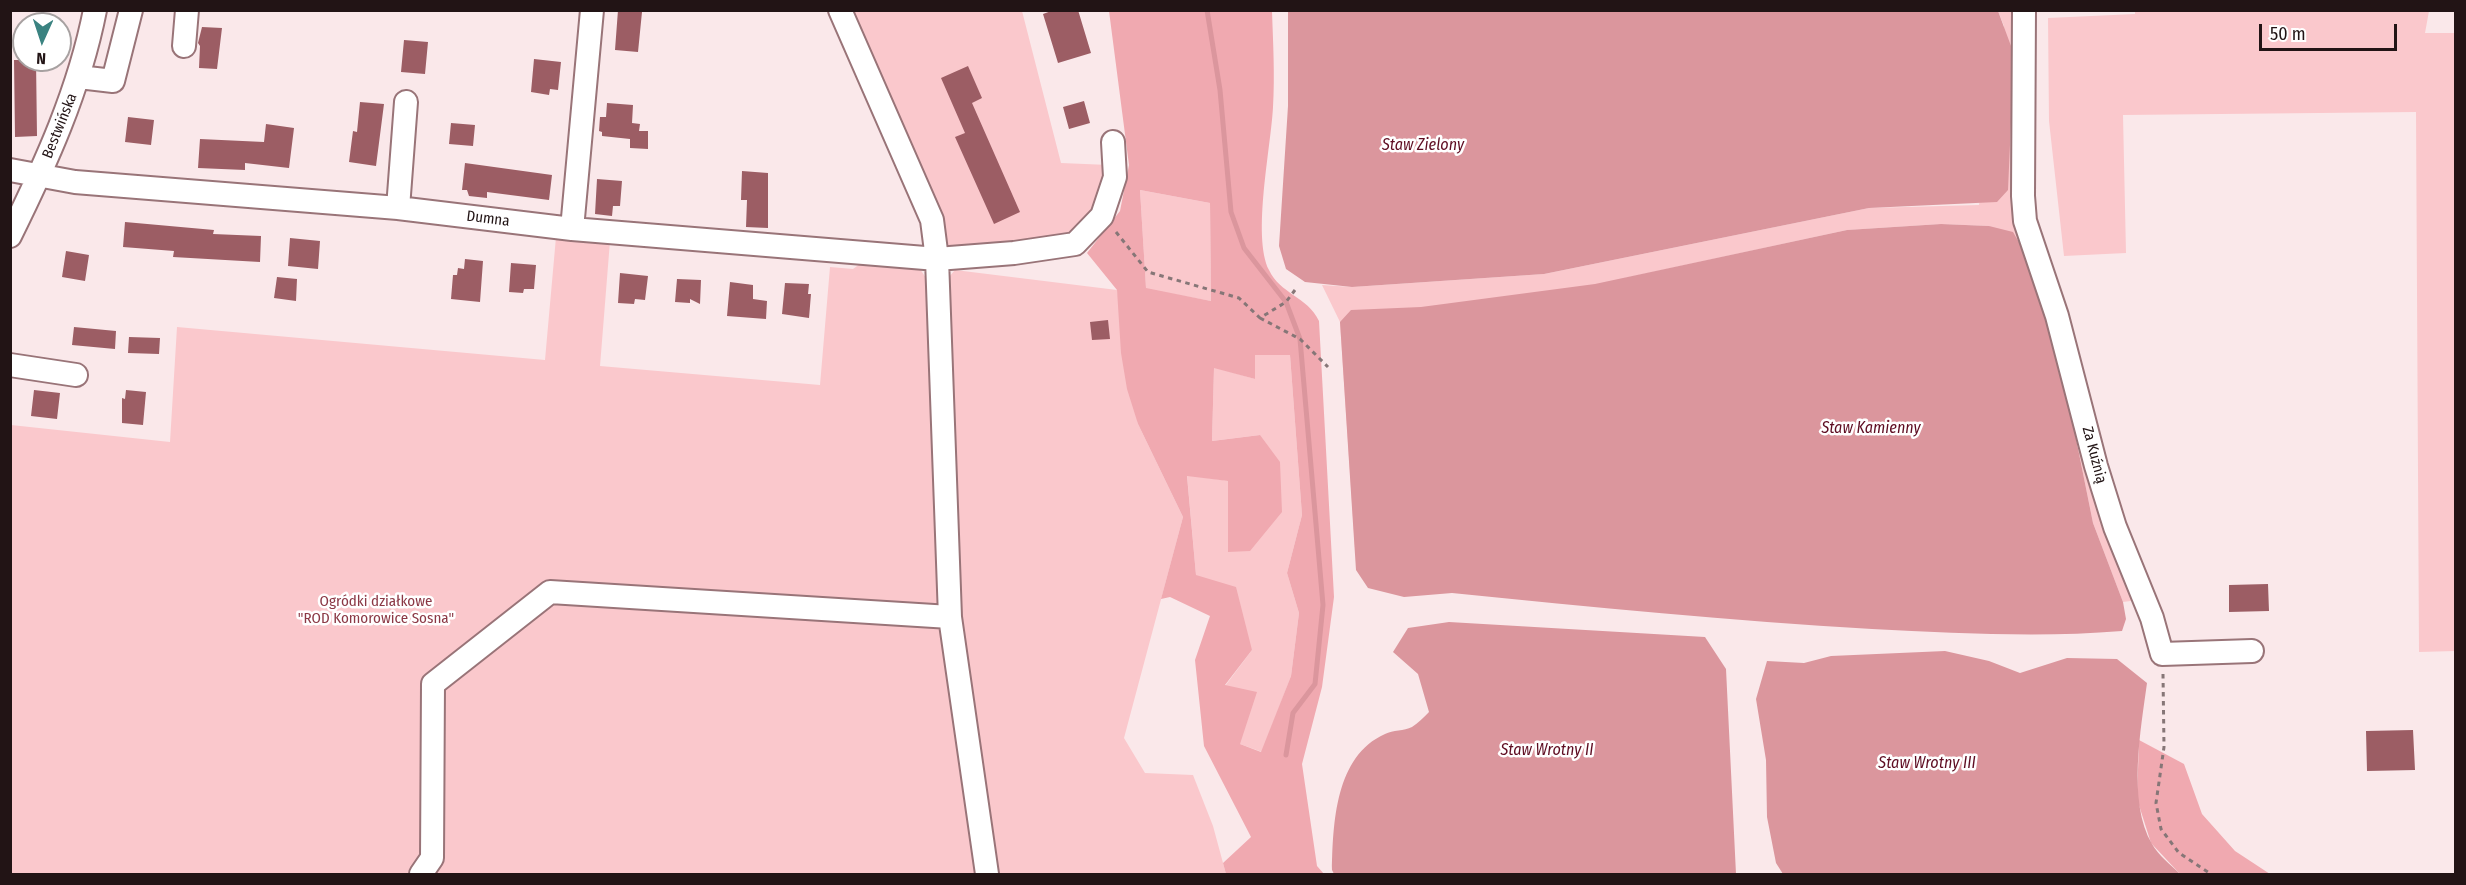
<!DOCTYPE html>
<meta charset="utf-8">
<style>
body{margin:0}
#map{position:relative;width:2466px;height:885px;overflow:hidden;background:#fae8ea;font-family:"Fira Sans Condensed",sans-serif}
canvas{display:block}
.frame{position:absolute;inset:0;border:12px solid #221415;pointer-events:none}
.north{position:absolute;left:12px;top:12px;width:60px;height:60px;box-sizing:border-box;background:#fff;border:2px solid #a7a1a1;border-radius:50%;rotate:183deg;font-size:16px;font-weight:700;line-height:24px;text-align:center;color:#221415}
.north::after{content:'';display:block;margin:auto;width:21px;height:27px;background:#3b8381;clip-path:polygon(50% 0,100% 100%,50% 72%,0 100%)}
.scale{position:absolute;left:2259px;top:24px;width:138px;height:27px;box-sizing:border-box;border:3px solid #221415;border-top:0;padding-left:8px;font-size:18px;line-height:21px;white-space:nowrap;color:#221415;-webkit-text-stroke:4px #fff;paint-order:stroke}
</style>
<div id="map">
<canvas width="2466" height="885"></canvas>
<div class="frame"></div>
<div class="north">N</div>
<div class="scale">50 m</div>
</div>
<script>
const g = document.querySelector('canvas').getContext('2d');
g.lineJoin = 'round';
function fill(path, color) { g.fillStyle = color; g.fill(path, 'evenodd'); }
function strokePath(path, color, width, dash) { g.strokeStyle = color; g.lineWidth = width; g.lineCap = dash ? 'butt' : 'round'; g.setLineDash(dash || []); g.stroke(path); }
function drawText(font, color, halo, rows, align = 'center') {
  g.font = font + ' "Fira Sans Condensed",sans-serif'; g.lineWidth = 5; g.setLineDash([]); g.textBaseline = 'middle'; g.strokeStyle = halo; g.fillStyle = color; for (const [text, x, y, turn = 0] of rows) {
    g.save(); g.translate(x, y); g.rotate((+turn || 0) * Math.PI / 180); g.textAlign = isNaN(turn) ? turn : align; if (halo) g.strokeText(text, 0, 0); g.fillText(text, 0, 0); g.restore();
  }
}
fill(new Path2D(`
 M2135,10L2429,11L2425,33H2455V651L2419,652L2416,112L2123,115L2126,253L2064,256L2049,121L2048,18L2135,14Z
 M849,11H1022L1061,163L1109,165L1099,215L1071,238L946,250Z
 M1998,11H2016V188L2138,600L2123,602L2093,523L2062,369L2024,251L1989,226L1941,224L1847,230L1625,278L1355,549L1340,322L1322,285L1352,287L1544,274L1869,208L1979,205L2004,26Z
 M1140,190L1210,203L1211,301L1146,289Z
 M556,237L610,241L600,366L820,385L830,267L853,269L864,261L918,266L930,284L942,285L955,270L1117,290L1138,424L1183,517L1124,738L1145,773L1193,775L1213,826L1226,874H11V425L170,442L177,327L545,360Z
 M1255,355H1290L1302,515L1287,573L1299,613L1291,676L1262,752L1240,744L1225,686L1252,650L1196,575L1187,475L1229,481L1228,552L1260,435L1212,441L1214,367L1255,379Z`), '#fac8cc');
fill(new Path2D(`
 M1109,11H1272C1273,42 1275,75 1273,107C1271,147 1252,236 1269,270C1280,294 1307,296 1319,321L1334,597L1322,687L1302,764L1317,866L1324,874H1226L1223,863L1251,837L1204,746L1195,660L1210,616L1170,597L1161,599L1183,517L1138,424L1127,389L1121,353L1117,290L1087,253L1120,211L1129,165ZM1140,190L1210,203L1211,301L1146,288ZM1255,355H1290L1302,515L1287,573L1299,613L1291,676L1261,752L1240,744L1257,692L1225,685L1252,650L1236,587L1196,575L1187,476L1228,481V552L1250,551L1282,512L1280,462L1260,435L1212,441L1214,368L1255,379Z
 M2139,740L2184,764L2202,814L2235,851L2270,874H2180L2151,843L2137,799Z`), '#f0a9b0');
fill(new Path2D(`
 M1288,11H1998L2014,54L2008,190L1997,202L1869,208L1544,274L1352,287L1305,282L1286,269L1279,246L1288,106Z
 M1941,224L1989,226L2013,232L2024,251L2062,369L2093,523L2123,602L2126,619L2122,631C2039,638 1955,633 1872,629C1732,621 1592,607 1452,593L1404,597L1368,588L1356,570L1340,322L1351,310L1421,307L1595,284L1847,230Z
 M1449,622L1705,637L1726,669L1736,874H1334L1332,870C1333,824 1335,756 1385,734C1393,730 1404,731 1412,727C1418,723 1424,717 1429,712L1418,674L1393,652L1408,628Z
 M1945,651L1989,661L2020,673L2067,658L2117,659L2147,683C2141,728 2127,802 2152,844C2158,855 2171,865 2180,874H1783L1776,863L1767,817L1766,760L1756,699L1767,661L1804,663L1831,656Z`), '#db969d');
strokePath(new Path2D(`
 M1207,10L1220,90L1231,212L1244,248L1286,302L1300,339L1323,605L1315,684L1293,713L1286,755`), '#db969d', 5);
fill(new Path2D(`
 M618,10L642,12L638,52L615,50Z
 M1054,10H1078L1091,53L1058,63L1043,14Z
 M202,27L222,28L217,69L199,68L200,46L198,43Z
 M404,40L428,42L425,74L401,72Z
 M534,59L561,62L558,90L550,89L549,95L531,92Z
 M14,60H36L37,136L15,137Z
 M968,66L982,98L972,103L1020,212L994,224L955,137L965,133L941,78Z
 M1084,101L1090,123L1069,129L1063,107Z
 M360,102L384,104L376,166L349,162L353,131L357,132Z
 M607,103L633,105L632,123L640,124L639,131H648V149L630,148V139L602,136V132L599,131L600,117H606Z
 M128,117L154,120L151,145L125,142Z
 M451,123L475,125L473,146L449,144Z
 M266,124L294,128L289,168L245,163V170L198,168L200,139L264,142Z
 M465,163L552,175L549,200L487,192V198L469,196L467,190H462Z
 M742,171L768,173V228L746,227L747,200H741Z
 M597,179L622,181L620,206H613L612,216L595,214Z
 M125,222L214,230L213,234L261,236L260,262L173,257L174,251L123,247Z
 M290,238L320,241L318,269L288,266Z
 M66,251L89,255L85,281L62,277Z
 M465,259L483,261L480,302L451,299L453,275H457L458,268L464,269Z
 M511,263L536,265L534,289H524L523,293L509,292Z
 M620,273L648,276L645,300L635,299L634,304L618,303Z
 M277,277L297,279L296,301L274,298Z
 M677,279L701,280L700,304L690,299V303L675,302Z
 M730,282L753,285V299L767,301L766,319L727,316Z
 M785,283L809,284L808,294H811L809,318L782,314Z
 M1108,320L1110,339L1092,340L1090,322Z
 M74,327L116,331L115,349L72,345Z
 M129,337L160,338L159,354L128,353Z
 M34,390L60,393L57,419L31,416Z
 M126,390L146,392L143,425L122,423V398L125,399Z
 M2268,584L2269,611L2229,612V585Z
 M2413,730L2415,770L2367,771L2366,731Z`), '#9c5d64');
const minor = new Path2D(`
 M840,10L932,220L937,259L950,617L987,874
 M2024,10L2023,196L2025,221L2057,316L2096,466L2115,527L2152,618L2162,654L2252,651
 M184,46L187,10
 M79,77L113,81L131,10
 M10,170L75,182L398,208L572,229L937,259L1014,253L1075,244L1102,216L1115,177L1113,142
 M398,208L406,102
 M572,229L592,10
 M10,236C46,163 79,91 95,10
 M10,365L76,375
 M421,874L432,858L433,684L550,592L950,617`);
strokePath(minor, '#997478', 26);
strokePath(new Path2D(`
 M1116,232L1148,272L1239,298L1260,318L1286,302L1295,290
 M1260,318L1300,339L1328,367
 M2163,674L2164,747L2156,803L2161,829L2179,853L2211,874`), '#867677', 3, [4.5, 4.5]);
strokePath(minor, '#fff', 22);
drawText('15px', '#221415', '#fff', [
 ["Bestwińska",60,126,-68],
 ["Dumna",488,219,7],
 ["Za Kuźnią",2094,455,75]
]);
drawText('15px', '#8b3845', '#fff', [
 ["Ogródki działkowe",376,602],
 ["\"ROD Komorowice Sosna\"",376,619]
]);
drawText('italic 16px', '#5e0c21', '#fff', [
 ["Staw Zielony",1423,146],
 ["Staw Kamienny",1871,429],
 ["Staw Wrotny II",1547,751],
 ["Staw Wrotny III",1927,764]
]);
</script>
